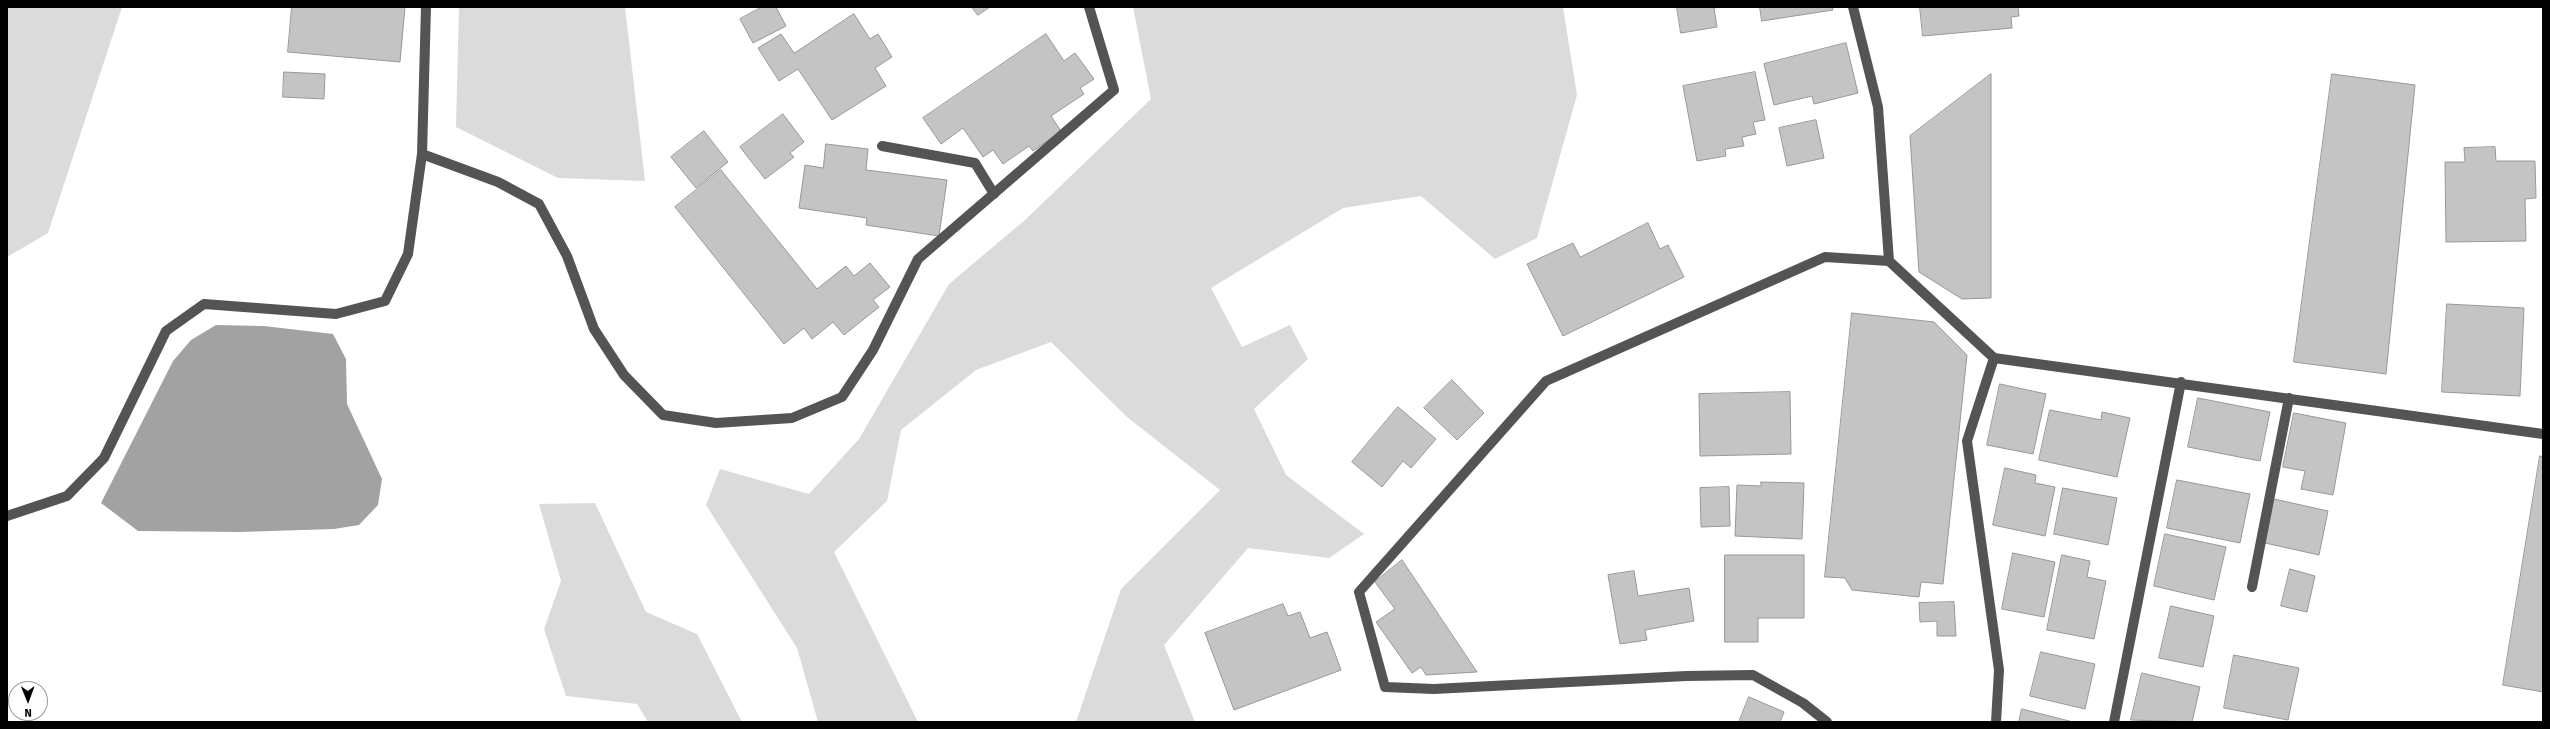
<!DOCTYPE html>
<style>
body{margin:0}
#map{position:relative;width:2550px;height:729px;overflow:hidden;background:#fff;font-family:"Fira Sans",sans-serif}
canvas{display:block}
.frame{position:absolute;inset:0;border:8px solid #000;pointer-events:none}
.north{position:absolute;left:8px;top:681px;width:40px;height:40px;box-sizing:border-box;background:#fff;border:1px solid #999;border-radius:50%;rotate:179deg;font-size:11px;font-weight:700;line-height:16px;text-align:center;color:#000}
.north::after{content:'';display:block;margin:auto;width:14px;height:18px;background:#000;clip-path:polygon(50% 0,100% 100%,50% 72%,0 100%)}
</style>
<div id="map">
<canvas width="2550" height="729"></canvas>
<div class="frame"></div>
<div class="north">N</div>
</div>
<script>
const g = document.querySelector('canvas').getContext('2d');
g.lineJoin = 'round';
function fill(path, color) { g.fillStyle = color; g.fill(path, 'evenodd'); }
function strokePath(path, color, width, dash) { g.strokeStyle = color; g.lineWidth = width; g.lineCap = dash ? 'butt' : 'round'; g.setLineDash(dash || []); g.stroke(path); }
fill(new Path2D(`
 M7,7H122L48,233L7,257Z
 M459,7H625L645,181L558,178L456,127Z
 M1133,7H1563L1577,95L1537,238L1495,259L1421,196L1343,208L1211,288L1242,347L1290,325L1308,359L1254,409L1286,475L1364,534L1329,558L1248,548L1164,645L1195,722H1076L1121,589L1220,490L1127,417L1051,342L976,370L901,430L887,501L834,552L918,722H818L797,648L706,505L720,469L809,494L859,439L949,284L1025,220L1151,99Z
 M595,503L646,612L697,634L742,722H648L637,704L566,696L544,629L561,581L539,504Z`), '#dbdbdb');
fill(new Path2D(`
 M216,325L264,326L333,334L346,359L347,404L382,479L378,505L359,525L334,529L240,532L138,531L101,503L173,361L191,340Z`), '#a2a2a2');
const building = new Path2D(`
 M292,7H405L400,62L288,52Z
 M762,7H776L786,26L753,43L740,19Z
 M972,7H990L978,15Z
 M1677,7H1724L1714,8L1717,27L1681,33Z
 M1760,7H1832L1833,10L1762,21Z
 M1920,7H2018L2019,16L2011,17L2012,28L1923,36Z
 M854,14L870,39L878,34L892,57L875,68L886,86L832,120L798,69L779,81L758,48L781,34L794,53Z
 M1046,34L1064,61L1075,53L1094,79L1080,88L1084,94L1051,116L1061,131L1033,151L1029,146L1003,164L993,150L983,157L963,128L941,144L923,118Z
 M1846,43L1858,93L1814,104L1812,96L1774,105L1764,64Z
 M284,72L325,74L324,99L283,97Z
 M1755,72L1765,120L1753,122L1756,134L1742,137L1744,146L1725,149L1726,156L1697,161L1683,86Z
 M1991,74V298L1962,299L1919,272L1910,136Z
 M2332,74L2415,85L2386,374L2294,362Z
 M783,114L804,142L790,153L794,157L765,179L740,147Z
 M1816,120L1824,158L1787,166L1779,128Z
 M704,131L728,162L696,188L671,157Z
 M826,144L868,149L866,170L947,180L939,236L866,225L867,218L799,208L805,165L823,168Z
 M2495,147L2496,161H2535L2536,198L2525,199L2526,241L2446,242L2445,162H2465L2464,148Z
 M721,170L817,289L846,266L854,276L870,263L890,287L873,300L879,307L844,335L833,322L812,339L804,328L784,344L675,207Z
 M1648,223L1660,249L1668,245L1684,277L1563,336L1527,264L1573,243L1580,257Z
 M2447,304L2524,308L2520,396L2442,392Z
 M1852,313L1934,322L1967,355L1943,584L1921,582L1919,597L1852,590L1845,578L1825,577Z
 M1452,380L1484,413L1457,440L1424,408Z
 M2000,384L2046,394L2033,454L1987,445Z
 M1790,392L1791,454L1700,456L1699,394Z
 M2198,398L2270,412L2260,461L2188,447Z
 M1398,407L1436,439L1411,468L1403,461L1382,487L1352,462Z
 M2050,410L2101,420L2102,412L2130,418L2117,477L2039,460Z
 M2294,413L2346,423L2333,495L2301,489L2305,471L2283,467Z
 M2540,456L2543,457V692L2503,685Z
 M2005,468L2036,475L2035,483L2055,487L2045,536L1993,525Z
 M2177,480L2250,494L2240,543L2167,528Z
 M1761,482L1804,483L1802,539L1735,536L1737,485L1761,486Z
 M1729,487L1730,526L1701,527L1700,488Z
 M2063,488L2117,498L2108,545L2054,534Z
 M2274,499L2328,511L2319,555L2265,543Z
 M2165,534L2226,547L2214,600L2154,586Z
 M2013,553L2055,562L2044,617L2002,609Z
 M1725,555H1804V618H1758V642H1725Z
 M2062,555L2090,561L2087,577L2106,581L2094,639L2047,630Z
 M1402,560L1477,672L1426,675L1421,667L1412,673L1376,622L1395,609L1375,582Z
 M2290,569L2315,576L2307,612L2281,606Z
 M1634,571L1638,596L1689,588L1694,621L1645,630L1647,640L1620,644L1608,575Z
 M1954,602L1956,636H1937V621L1920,622L1919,603Z
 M1283,604L1288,616L1300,612L1310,638L1327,632L1341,670L1234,710L1205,633Z
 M2171,606L2214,616L2203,667L2159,658Z
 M2041,652L2095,664L2085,709L2030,696Z
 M2234,655L2299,668L2288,720L2224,708Z
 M2142,673L2200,687L2192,722L2131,720Z
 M1749,697L1784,712L1780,722H1739Z
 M2022,709L2073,722H2019Z`);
fill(building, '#c4c4c4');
strokePath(building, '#989898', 1);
strokePath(new Path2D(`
 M1853,7L1878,107L1889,261L1994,358L2543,434
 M882,146L975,163L994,194
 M422,154L498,182L539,204L567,256L594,329L624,375L663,415L716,423L792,418L842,397L873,350L918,259L1114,90L1089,7
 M1994,358L1967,441L1999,670L1996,722
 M7,516L67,496L104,458L166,331L204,304L336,314L385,301L408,254L422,154L426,7
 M2252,587L2289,398
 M1827,722L1803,703L1753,675L1686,676L1434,689L1385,687L1359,592L1546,381L1825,257L1889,261
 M2114,722L2181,382`), '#545454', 10);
</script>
